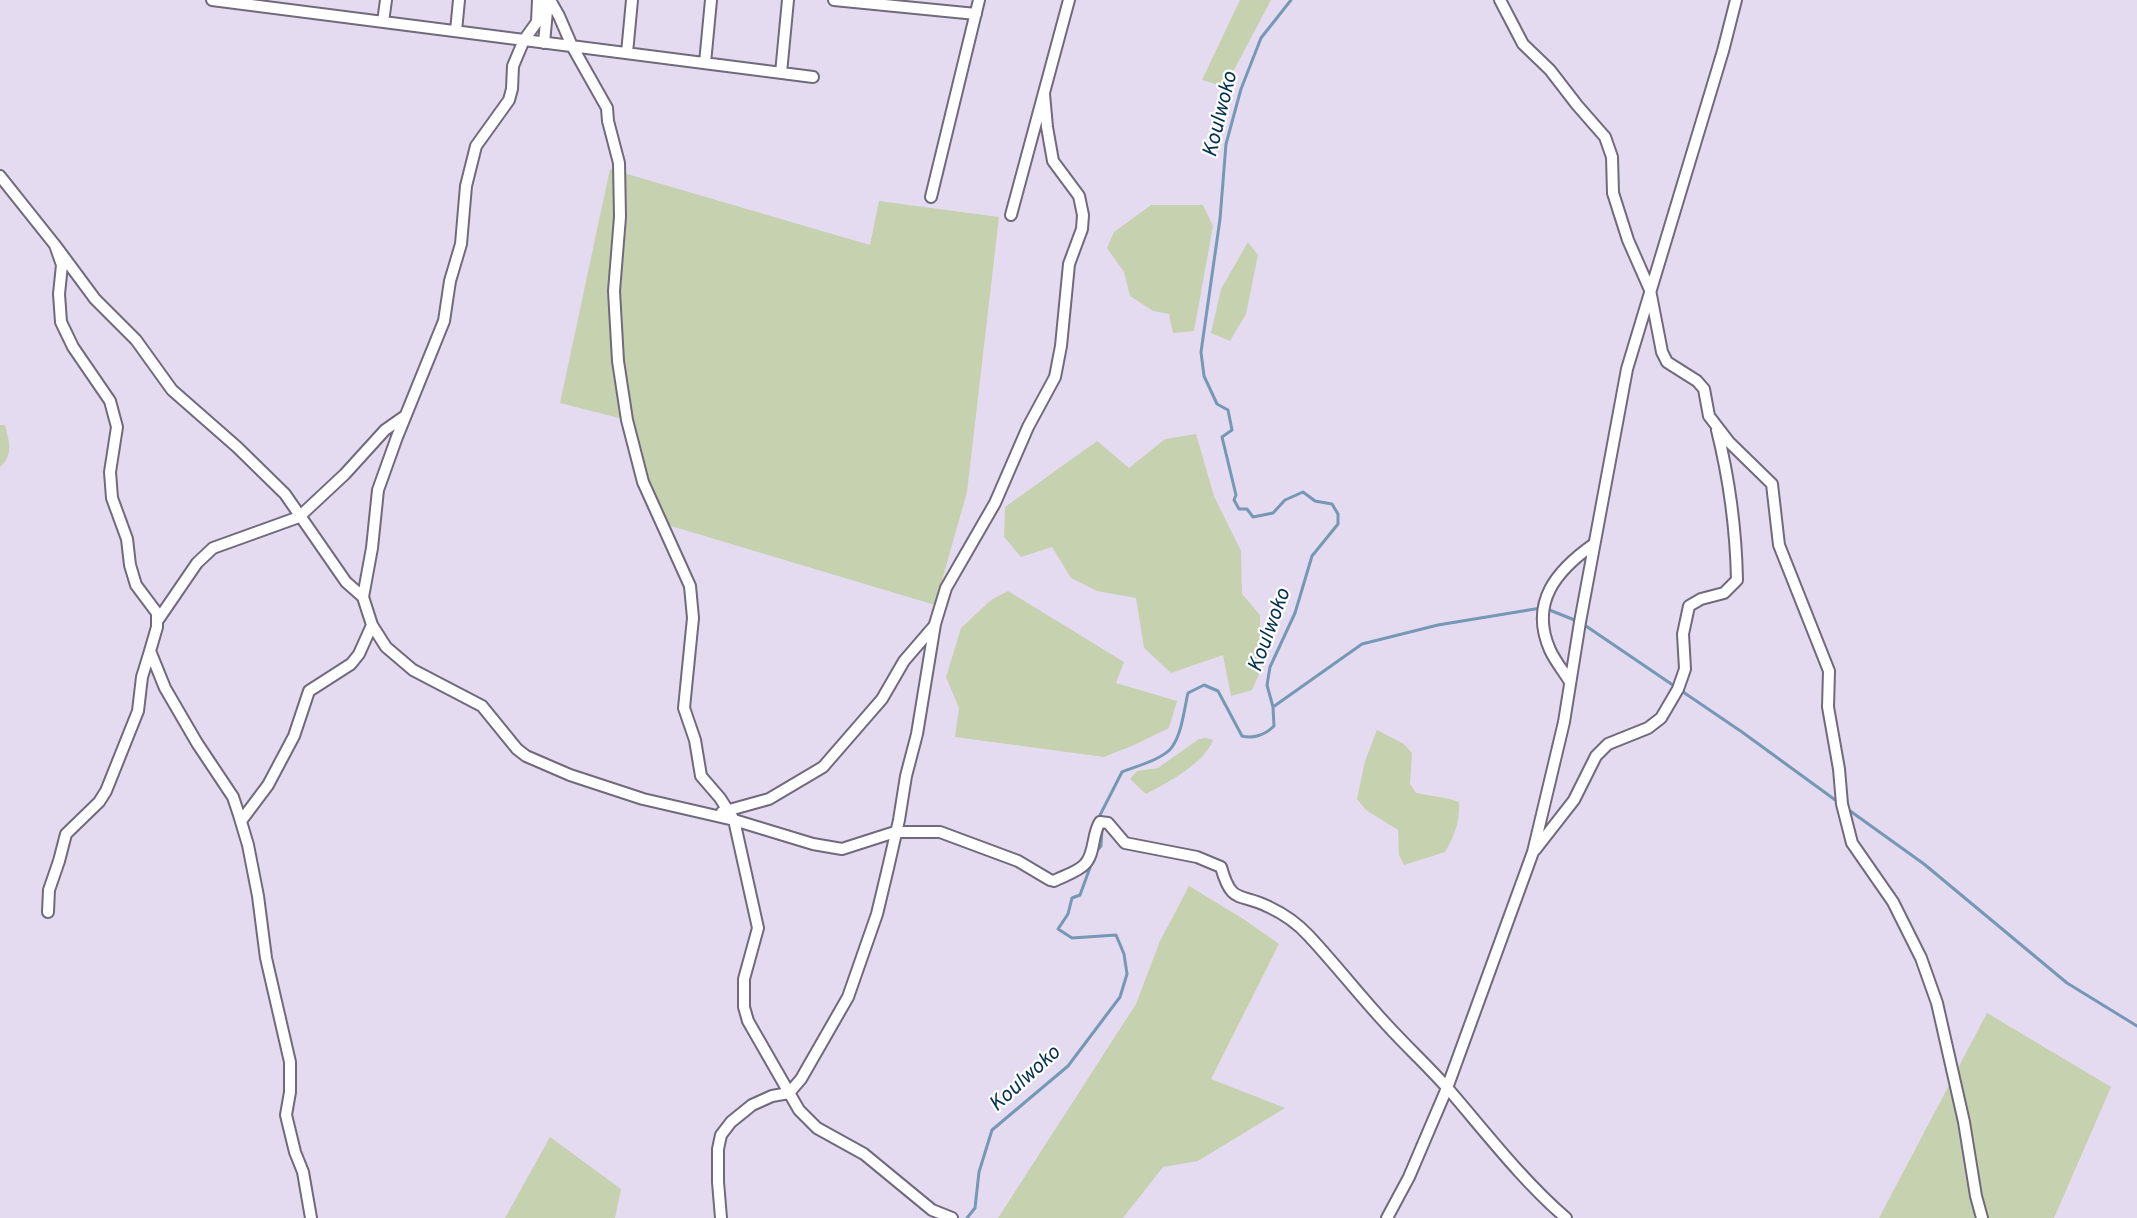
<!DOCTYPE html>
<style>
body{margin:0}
canvas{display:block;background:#e4dbf1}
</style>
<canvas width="2137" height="1218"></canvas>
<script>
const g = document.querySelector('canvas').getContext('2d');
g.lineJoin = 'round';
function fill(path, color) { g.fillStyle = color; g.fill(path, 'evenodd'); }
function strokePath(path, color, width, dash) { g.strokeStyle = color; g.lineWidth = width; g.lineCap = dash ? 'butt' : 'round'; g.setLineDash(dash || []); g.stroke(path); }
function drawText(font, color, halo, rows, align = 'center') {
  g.font = font + ' Overpass,sans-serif'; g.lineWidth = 4.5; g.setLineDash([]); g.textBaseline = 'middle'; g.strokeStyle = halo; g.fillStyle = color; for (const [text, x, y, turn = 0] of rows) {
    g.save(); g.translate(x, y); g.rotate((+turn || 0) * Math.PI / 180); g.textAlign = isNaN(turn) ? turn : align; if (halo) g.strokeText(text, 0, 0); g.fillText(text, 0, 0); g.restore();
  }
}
fill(new Path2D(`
 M1240,0H1271L1225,87L1202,80Z
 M610,169L870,245L879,201L999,217L967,492L935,605L661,523L627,420L560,403Z
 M1151,205H1203L1213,226L1194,331L1173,333L1169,314L1153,311L1130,296L1124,272L1107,248L1114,232Z
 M1248,242L1258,255L1246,314L1230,341L1211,333L1221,289Z
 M0,425H5C9,441 14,455 0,467Z
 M1196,434L1214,496L1241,551L1242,594L1260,615L1259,674L1252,690L1231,696L1223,655L1171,673L1144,648L1136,598L1097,591L1071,578L1052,547L1021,557L1004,537L1005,507L1097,441L1129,468L1165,439Z
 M1008,591L1124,662L1116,683L1177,701L1169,728L1132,746L1104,757L955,737L959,708L946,677L961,628L991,600Z
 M1377,730L1404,744L1412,753L1410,784L1416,793L1450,799L1459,802C1460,821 1455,835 1445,852L1404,865L1399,855L1398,830L1366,810L1357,799L1365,761Z
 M1206,738L1213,740C1205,763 1167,783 1146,794L1130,779L1137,771L1158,768L1199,739Z
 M1189,886L1245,920L1279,944L1211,1079L1285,1108L1198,1161L1163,1167L1123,1218H998L1136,1004L1160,941Z
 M1987,1013L2111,1087L2054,1218H1879Z
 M550,1137L621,1189L615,1218H505Z`), '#c6d1af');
strokePath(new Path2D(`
 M1547,609L1577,621
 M1583,624L1742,732L1838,802
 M1273,707L1362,644L1438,625L1541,608
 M1846,808L1924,864L2067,983L2137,1026
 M1099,820V817L1122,772C1134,767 1164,759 1172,747C1182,733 1184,710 1188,693L1204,685L1218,691L1242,736C1253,739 1265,735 1274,726L1273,707L1267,685L1270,667L1295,613L1312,556L1338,524V514L1332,504L1315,501L1303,492L1285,500L1273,513L1253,517L1247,509H1239L1234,500L1236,495L1222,437L1232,430L1228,410L1217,404L1204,376L1201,352L1220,219L1226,144L1241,89L1261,38L1291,0
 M1095,853L1101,846L1102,829
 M967,1218L975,1208L979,1172L992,1130L1068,1066L1120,997L1127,974L1124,954L1116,935L1072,938L1058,929L1068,914L1072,898L1080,895L1092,862`), '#7598b4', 3);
const minor = new Path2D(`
 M212,0L813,77
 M550,0L559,16L572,46L607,108L608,121L619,163L620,217L614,291L618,361L627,420L643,482L690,586L693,618L684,708L695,740L701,776L720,798L734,820L758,928L744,979V1007L748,1021L799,1110L817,1128L864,1154L932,1210L952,1218
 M834,0L976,14
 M1500,0L1523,44L1550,70L1577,105L1605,137L1612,157L1613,193L1628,240L1650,290L1662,352L1667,362L1697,381L1704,389L1709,416L1729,442L1772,484L1779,545L1829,671L1828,707L1839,769L1842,804L1852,843L1893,902L1921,958L1937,1003L1964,1122L1976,1196L1982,1218
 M383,22L386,0
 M456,31L459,0
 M544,43L548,0
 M627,53L632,0
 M705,63L711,0
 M781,73L788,0
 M0,176L55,245L62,265L59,294L61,322L73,347L110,401L117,427L110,472L112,498L127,539L130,565L136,585L157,613V627L150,651L165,688L197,743L233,797L239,815L248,845L258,896L266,958L290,1062V1092L286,1115L295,1152L303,1172L311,1218
 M931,197L979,0
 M1011,215L1069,0
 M55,245L95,299L136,340L172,390L237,447L285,494L346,582L363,597L372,625L386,647L413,670L482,706L517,749L526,756L570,775L643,799L734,820L813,844L842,849L895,832H940L1018,861L1050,880L1054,881C1063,876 1078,872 1085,864C1095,854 1092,834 1100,822L1108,823L1125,843L1197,857L1221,867C1232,906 1240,892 1269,907C1284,914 1298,924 1309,936C1336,965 1360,996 1387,1025C1407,1047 1430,1068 1450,1091C1487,1134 1523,1181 1566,1218
 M363,597L372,548L378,490L397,437L444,321L450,281L461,244L466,186L476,146L509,100L512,89L513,66L524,40L537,22L538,0
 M158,620L197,563L213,548L299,517L345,474L385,430L405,416
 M1570,682C1564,672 1555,661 1550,650C1529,602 1557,570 1594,544
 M722,812L769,799L823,767L882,699L904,661L935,625
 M241,821L268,785L294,736L309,691L351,664L359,654L372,625
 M1535,850L1574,800L1596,756L1608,744L1648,728L1661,718L1678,689L1685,669L1683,634L1689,606L1701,599L1724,593L1737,580C1736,530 1729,478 1717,430
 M48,912L49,890L59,861L66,834L99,802L106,791L138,711L142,677L150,651
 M721,1218L718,1182V1149L721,1135L731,1122L752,1105L772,1096L789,1093L801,1079L848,997L877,914L888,868L899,820L906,776L917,734L935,624L946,588L995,503L1028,427L1055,377L1061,346L1069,264L1082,229L1083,215L1079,196L1053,161L1047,127L1044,94
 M1387,1218L1409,1177L1447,1088L1533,852L1564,722L1580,622L1627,369L1723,51L1736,0`);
strokePath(minor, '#71697c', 14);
strokePath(minor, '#fff', 10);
drawText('italic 21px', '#04324f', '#fff', [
 ["Koulwoko",1222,115,-76],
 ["Koulwoko",1271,631,-70],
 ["Koulwoko",1026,1080,-42]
]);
</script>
